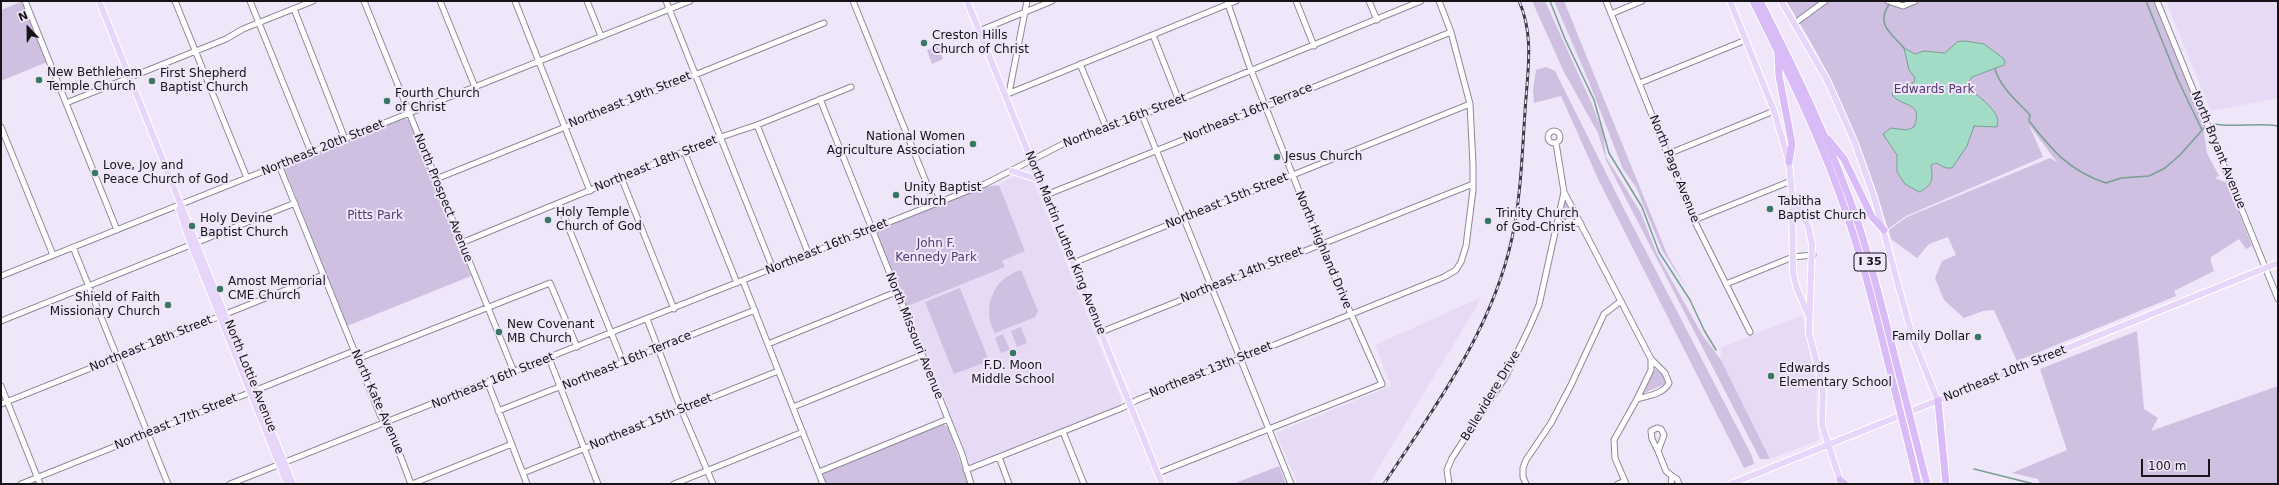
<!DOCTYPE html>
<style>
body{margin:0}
#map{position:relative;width:2279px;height:485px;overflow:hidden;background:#efe6fa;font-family:"DejaVu Sans",sans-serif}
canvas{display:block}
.frame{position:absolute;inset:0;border:2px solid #161319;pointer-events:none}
.north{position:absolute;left:8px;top:8px;width:40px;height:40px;-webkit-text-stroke:3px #efe6fa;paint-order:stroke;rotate:338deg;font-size:11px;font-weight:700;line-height:16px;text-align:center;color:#161319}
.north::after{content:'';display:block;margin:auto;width:14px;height:18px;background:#161319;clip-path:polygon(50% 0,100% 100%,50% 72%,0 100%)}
.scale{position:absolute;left:2141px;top:459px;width:69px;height:18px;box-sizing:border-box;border:2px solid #161319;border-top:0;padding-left:5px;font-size:12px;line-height:14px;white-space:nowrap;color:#161319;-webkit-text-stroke:3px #efe6fa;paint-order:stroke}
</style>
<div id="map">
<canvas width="2279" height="485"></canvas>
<div class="frame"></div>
<div class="north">N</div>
<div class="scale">100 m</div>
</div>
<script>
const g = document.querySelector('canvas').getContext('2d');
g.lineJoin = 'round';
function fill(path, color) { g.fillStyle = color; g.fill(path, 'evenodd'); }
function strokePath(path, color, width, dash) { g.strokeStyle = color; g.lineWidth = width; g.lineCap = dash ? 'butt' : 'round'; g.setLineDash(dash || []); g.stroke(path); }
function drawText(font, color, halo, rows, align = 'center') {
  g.font = font + ' "DejaVu Sans",sans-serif'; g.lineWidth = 4; g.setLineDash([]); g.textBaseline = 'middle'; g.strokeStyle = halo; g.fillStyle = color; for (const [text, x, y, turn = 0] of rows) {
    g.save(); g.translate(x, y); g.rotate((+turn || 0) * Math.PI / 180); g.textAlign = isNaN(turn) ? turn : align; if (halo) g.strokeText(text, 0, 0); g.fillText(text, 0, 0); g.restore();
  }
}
fill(new Path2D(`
 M2166,1H2278V98L2211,111Z
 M1016,175L1030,178L1034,184L1122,401L1119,406L970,464L905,307L1005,267L1002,261L1025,251L999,185Z
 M1482,297L1369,484H1298L1276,433L1391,386L1375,345Z
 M1802,316L1817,389L1816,412L1819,440L1770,459L1721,360L1722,347Z`), '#e6daf4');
fill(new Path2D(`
 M23,1L47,62L1,81V10Z
 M1532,1H1545L1592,104L1603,133L1606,157L1641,213L1657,254L1703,336L1721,360L1770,459H1760L1606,160L1598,133L1564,72Z
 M1554,1H1564L1667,254L1687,289L1662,250L1636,187L1623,169L1587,77Z
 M1786,1H2154L2205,125L2203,126L2207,153L2219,176L2215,178L2227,183L2252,246L2246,249L2239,239L2211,257V262L2214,271L2174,291L2176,296L2017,361L1994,310L1983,311L1964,318L1944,300L1935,278L1942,261L1956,255L1948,237L1929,244L1917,258L1891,239L1889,230L1907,217L2050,158L2057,162L2029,125L2043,157L1906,216L1888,229C1864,149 1832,72 1786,1Z
 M938,45L943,59L932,64L927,50Z
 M1546,67L1555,71L1625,211L1752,456L1754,464L1744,468L1599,181L1561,96L1534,103L1533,90L1536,70Z
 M404,118L409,120L471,276L347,326L284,167Z
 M999,185L1025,251L1002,261L1005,267L905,307L876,231L984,187Z
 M1565,199L1574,214L1573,218L1563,220L1561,217Z
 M1021,270L1038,311L1035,317L995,333C981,308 993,278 1021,270Z
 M960,288L989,361L954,374L925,302Z
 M1021,327L1027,343L1017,347L1011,331Z
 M2137,331L2144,409L2158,418L2151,431L2278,386V484H2040L2038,479L2012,473L2067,450L2040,369Z
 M1003,334L1010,350L1001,353L995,338Z
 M1654,369L1664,375L1665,384L1644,393Z
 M943,424L948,427L968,484H826L823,475L824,472Z
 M1279,466L1286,484H1233Z`), '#cfbfe1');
const water = new Path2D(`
 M1965,41L1984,44L2003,58L2005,62L2004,65L1972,77L1966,85C1975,96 2003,110 1997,127L1974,126L1967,146L1952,168H1946L1936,163L1931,165C1933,178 1933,186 1919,192L1905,184L1897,172V155L1883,134L1891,128L1907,130L1914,127C1924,101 1903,108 1892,95L1895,87L1909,86L1914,82L1915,78L1909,70L1904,48L1915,54L1924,51L1945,53L1957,42Z`);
fill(water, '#a2dbc6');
strokePath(water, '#789f92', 1);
strokePath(new Path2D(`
 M1550,1L1565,39L1594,100L1609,153L1642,207L1659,252L1690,300L1704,330L1716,350
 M2146,1L2178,80L2202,130
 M1890,3C1875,24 1890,32 1904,48
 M1995,69C2000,87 2017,101 2030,115L2029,121C2052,150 2069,171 2106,183L2121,178L2149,176L2165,168L2180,155L2204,128
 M2214,124C2235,128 2257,122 2278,126
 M1974,469L2034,484`), '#789f92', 1.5);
const minor = new Path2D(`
 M25,1L117,230
 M175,1L247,178
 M250,1L311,152
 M364,1L514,372
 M440,1L475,87
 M515,1L590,191
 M587,1L601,36
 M666,1L773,269
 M853,1L935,204
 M1296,1L1314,46
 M1369,1L1377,20
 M1606,1L1694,220L1750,332
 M1888,1L1903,6L1915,1
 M2157,1L2278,299
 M294,9L345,139
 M1611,14L1642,1
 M1795,23L1825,1
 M979,31L1052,1
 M1153,35L1179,101
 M1080,64L1107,129
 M1640,83L1746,40
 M1009,93L1027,1
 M1005,95L1236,1
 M820,99L962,454L971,484
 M66,103L226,39L243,29L313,1
 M1142,115L1291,484
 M757,125L809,255
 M1,127L53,255
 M1548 137a6 6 0 1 1 12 0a6 6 0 1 1-12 0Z
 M1556,143L1564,192L1651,359L1665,373L1669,383C1664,394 1647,396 1637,399L1614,440L1615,458L1626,484
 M684,151L737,283
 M1668,154L1774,111
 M279,165L381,417L391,431L411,484
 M621,177L674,309
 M436,179L824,23
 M1046,195L1451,32
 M559,204L623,362
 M1694,220L1791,181
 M1556,227L1569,221L1581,224
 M461,243L715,139L757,125L851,87
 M73,247L168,484
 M1073,263L1470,104
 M1,276L690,1
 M743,281L823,484
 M1726,284L1793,257L1813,255
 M647,319L681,409L713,484
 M1,321L295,203
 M1101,332L1473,184
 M768,344L896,292
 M549,358L598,484
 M357,359L550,283L577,347
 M488,383L527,484
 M1,386L40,484
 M1637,399L1651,370V359
 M1,404L323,275
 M793,407L922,355
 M498,411L755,310
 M1063,432L1084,484
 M1658,451L1652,439L1651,431L1657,428L1661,429L1664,435L1658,451L1666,471L1672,476
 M999,457L1009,484
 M966,470L1122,408L1137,400L1444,277L1456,270L1461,262L1466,246L1473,190V165L1470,104L1451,32L1439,1
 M819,472L948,419
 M523,473L778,371
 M1158,473L1382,384L1320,244L1249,65L1227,1
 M21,484L354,351
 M230,484L985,184L1063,144L1142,115L1421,1
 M412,484L512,444
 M674,484L803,432
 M1449,484L1447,470L1452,458L1506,376L1530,326L1539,305L1564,192
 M1526,484L1523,477V468L1526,460L1551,423L1571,385L1604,314L1621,301
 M1618,484L1625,481
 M1671,484L1672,476L1677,479L1679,484`);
const major = new Path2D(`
 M99,1L293,484
 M967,1L1162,484
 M1730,1L1774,111L1789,162L1792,196L1793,273L1797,289L1808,314
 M1781,1L1827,80L1854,141L1874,197L1913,339L1938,401
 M1012,171L1040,180
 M1792,196L1808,226L1812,244L1809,333L1823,386L1822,425L1840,480
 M179,209L191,245L287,484
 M1731,484L2278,263`);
const highway = new Path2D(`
 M1753,1C1785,66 1817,130 1841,198C1865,264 1880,332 1897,399
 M1760,1C1797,74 1833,148 1859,226C1877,282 1890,340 1905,397
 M1778,53L1779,76L1792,144L1789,162
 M1828,139L1844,159L1872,217L1884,230
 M1938,401L1946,484
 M1913,429L1927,484
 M1905,431L1918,484
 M1840,480L1845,484`);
strokePath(minor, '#8f8798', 7);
strokePath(major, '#fff', 8);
strokePath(highway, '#fff', 9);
strokePath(minor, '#fff', 5);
strokePath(major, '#e8d6fa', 6);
strokePath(highway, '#d8bbf7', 7);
const rail = new Path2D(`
 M1384,484C1435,406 1492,331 1512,238C1521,197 1522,154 1525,112C1527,75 1535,36 1519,1`);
strokePath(rail, '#3e3a43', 3);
strokePath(rail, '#efe6fa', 1.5, [4.5]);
const highwayBridge = new Path2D(`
 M1905,397L1913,429
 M1897,399L1905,431`);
strokePath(highwayBridge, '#fff', 9, []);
strokePath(highwayBridge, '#d8bbf7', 7);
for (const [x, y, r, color] of [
 [924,43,4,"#3a7763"],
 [39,80,4,"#3a7763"],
 [152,81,4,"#3a7763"],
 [387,101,4,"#3a7763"],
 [973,144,4,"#3a7763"],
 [1277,157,4,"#3a7763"],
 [95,173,4,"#3a7763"],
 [896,195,4,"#3a7763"],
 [1770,209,4,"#3a7763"],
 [548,220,4,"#3a7763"],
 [1488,221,4,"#3a7763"],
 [192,226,4,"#3a7763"],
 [220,289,4,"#3a7763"],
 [168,305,4,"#3a7763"],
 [499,332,4,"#3a7763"],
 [1978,337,4,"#3a7763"],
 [1013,353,4,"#3a7763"],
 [1771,376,4,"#3a7763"]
]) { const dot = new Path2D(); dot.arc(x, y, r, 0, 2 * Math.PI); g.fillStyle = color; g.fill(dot); strokePath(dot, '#efe6fa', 1.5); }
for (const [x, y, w] of [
 [1870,262,32]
]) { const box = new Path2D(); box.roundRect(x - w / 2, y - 9, w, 18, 3); g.fillStyle = '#efe6fa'; g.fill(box); strokePath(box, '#161319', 1); }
drawText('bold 11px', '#161319', null, [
 ["I 35",1870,262]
]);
drawText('12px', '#161319', '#efe6fa', [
 ["Creston Hills",932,36],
 ["Church of Christ",932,50],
 ["New Bethlehem",47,73],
 ["Temple Church",47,87],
 ["First Shepherd",160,74],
 ["Baptist Church",160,88],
 ["Fourth Church",395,94],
 ["of Christ",395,108],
 ["National Women",965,137,"right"],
 ["Agriculture Association",965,151,"right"],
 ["Jesus Church",1285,157],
 ["Love, Joy and",103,166],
 ["Peace Church of God",103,180],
 ["Unity Baptist",904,188],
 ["Church",904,202],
 ["Tabitha",1778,202],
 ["Baptist Church",1778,216],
 ["Holy Temple",556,213],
 ["Church of God",556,227],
 ["Trinity Church",1496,214],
 ["of God-Christ",1496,228],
 ["Holy Devine",200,219],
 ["Baptist Church",200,233],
 ["Amost Memorial",228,282],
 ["CME Church",228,296],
 ["Shield of Faith",160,298,"right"],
 ["Missionary Church",160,312,"right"],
 ["New Covenant",507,325],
 ["MB Church",507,339],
 ["Family Dollar",1970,337,"right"],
 ["F.D. Moon",1013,366,"center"],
 ["Middle School",1013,380,"center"],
 ["Edwards",1779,369],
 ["Elementary School",1779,383]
], 'left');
drawText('12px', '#553870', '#efe6fa', [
 ["Edwards Park",1934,90],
 ["Pitts Park",375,216],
 ["John F.",936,244],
 ["Kennedy Park",936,258]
]);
drawText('12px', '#161319', '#efe6fa', [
 ["Northeast 19th Street",630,100,-22],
 ["Northeast 16th Terrace",1248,113,-22],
 ["Northeast 16th Street",1125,121,-21],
 ["Northeast 20th Street",323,148,-22],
 ["North Bryant Avenue",2218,150,68],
 ["Northeast 18th Street",656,164,-22],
 ["North Page Avenue",1674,169,68],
 ["North Prospect Avenue",443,198,68],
 ["Northeast 15th Street",1227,201,-22],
 ["North Martin Luther King Avenue",1065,243,68],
 ["Northeast 16th Street",827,247,-22],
 ["North Highland Drive",1323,250,67],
 ["Northeast 14th Street",1242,275,-22],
 ["North Missouri Avenue",914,336,68],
 ["Northeast 18th Street",151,344,-22],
 ["Northeast 16th Terrace",627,361,-22],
 ["Northeast 13th Street",1211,370,-22],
 ["Northeast 10th Street",2005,374,-22],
 ["North Lottie Avenue",250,376,68],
 ["Northeast 16th Street",493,381,-22],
 ["Bellevidere Drive",1491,396,-59],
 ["North Kate Avenue",377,402,66],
 ["Northeast 17th Street",176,422,-22],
 ["Northeast 15th Street",651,422,-22]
]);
</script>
